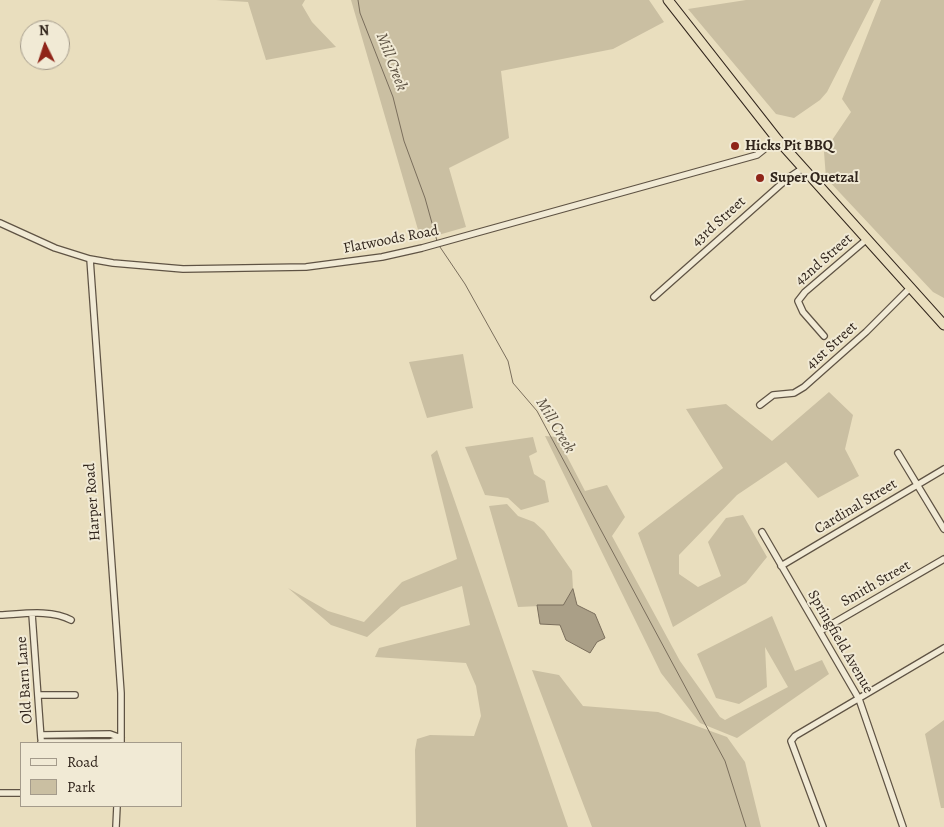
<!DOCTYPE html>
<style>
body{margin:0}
#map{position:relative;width:944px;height:827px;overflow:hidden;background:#e9debe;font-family:Alegreya,serif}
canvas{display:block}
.legend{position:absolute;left:20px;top:742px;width:162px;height:65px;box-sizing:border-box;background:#f1ead5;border:1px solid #a49b8b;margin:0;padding:6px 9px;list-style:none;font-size:15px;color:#31251c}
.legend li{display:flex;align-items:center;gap:10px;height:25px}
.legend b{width:25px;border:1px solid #a49b8b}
.north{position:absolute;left:20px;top:20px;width:50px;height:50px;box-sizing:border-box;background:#f1ead5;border:1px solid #a49b8b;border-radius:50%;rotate:356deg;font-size:14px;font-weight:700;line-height:20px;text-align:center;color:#31251c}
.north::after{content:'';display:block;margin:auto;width:18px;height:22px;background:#8f2418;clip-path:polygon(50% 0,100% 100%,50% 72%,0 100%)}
</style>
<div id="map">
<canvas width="944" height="827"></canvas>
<ul class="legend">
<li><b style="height:6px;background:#f1ead5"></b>Road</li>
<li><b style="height:14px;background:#cabfa2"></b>Park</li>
</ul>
<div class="north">N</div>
</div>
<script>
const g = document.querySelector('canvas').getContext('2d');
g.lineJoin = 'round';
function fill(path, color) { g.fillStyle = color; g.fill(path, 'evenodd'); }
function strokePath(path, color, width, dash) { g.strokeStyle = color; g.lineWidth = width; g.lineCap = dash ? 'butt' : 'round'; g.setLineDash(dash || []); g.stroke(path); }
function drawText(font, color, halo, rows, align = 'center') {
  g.font = font + ' Alegreya,serif'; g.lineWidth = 4; g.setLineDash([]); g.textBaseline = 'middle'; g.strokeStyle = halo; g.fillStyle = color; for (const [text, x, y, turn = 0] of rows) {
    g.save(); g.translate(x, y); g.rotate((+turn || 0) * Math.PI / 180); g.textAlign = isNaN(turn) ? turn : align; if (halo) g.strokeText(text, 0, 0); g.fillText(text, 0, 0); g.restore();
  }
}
fill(new Path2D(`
 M216,0H305L302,5L312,22L336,47L266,60L248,2Z
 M351,0H649L664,22L613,49L501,71L509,138L449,168L466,227L421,240Z
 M746,0H874L827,92L820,100L794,118L776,114L688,9Z
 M881,0H944V298L933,292L826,178L824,152L851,112L842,99Z
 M463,354L473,408L427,418L409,362Z
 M829,392L853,415L845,449L859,476L818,498L786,462L737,495L679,555V574L698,587L721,576L708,542L726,518L743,515L767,557L746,583L673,627L638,533L723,468L686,409L726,404L772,441Z
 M545,436L557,437L585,491L607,485L625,517L612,536L680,661L720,717L725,720L788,687L765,647L767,687L739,704L716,698L697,654L772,616L795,671L822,660L829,674L737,738L700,723L661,673Z
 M533,437L537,452L529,456L534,474L545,481L549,502L521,510L508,498L485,495L465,447Z
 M437,450L568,827H416L415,750L417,739L430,735L474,736L481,716L476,686L466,663L375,657L379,648L470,625L462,586L401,607L367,637L331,625L288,588L328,611L364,622L402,582L457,559L431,455Z
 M507,504L518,516L534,522L544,531L572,571L573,589L563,605L518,607L489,506Z
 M532,670L559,675L583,706L658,712L727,737L745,762L761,827H592Z
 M944,720V808H941L925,734Z`), '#cabfa2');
const water = new Path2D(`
 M573,589L577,605L595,614L605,638L597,642L590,653L566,640L560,625L540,624L537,605H563Z`);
fill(water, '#aa9f87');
strokePath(water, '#7a6e5c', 1);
strokePath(new Path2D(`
 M358,0L360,13L393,97L404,141L425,198L437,241
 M440,247L465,284L508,361L513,383L537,411L725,761L746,827`), '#7a6e5c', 1);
const minor = new Path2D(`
 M0,223L55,248L90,259L113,263L183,269L306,267L382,257L422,248L757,155L777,139
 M90,259L121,693V743
 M654,297L788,178L803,168
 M824,336L803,312L798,301L805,292L867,239
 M760,405L773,395L794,393L804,387L866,332L910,288
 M898,453L944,529
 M762,532L859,699L903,827
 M781,566L944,469
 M32,614L41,739
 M0,615C22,614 51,609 71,620
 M820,631L944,559
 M38,695H75
 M41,735L110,734L121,738L110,742H41
 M0,793H21
 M116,827L117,806
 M823,827L791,741L795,736L944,648`);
const highway = new Path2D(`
 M668,0L777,139L944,325`);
strokePath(minor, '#5f5344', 8);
strokePath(highway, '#31251c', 11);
strokePath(minor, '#f1ead5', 5.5);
strokePath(highway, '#e9debe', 9);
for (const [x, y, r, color] of [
 [735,146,5,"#8f2418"],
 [760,178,5,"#8f2418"]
]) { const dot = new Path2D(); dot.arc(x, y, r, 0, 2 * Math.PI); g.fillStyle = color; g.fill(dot); strokePath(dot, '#f1ead5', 2); }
drawText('bold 15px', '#31251c', '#f1ead5', [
 ["Hicks Pit BBQ",745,146],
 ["Super Quetzal",770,178]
], 'left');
drawText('15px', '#31251c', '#f1ead5', [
 ["43rd Street",719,222,-42],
 ["Flatwoods Road",391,240,-11],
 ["42nd Street",824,260,-41],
 ["41st Street",832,346,-42],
 ["Harper Road",93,502,-94],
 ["Cardinal Street",856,507,-31],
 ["Smith Street",876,584,-30],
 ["Springfield Avenue",840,642,60],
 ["Old Barn Lane",25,680,-94]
]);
drawText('italic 16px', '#5b5041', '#f1ead5', [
 ["Mill Creek",391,62,69],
 ["Mill Creek",555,426,59]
]);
</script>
